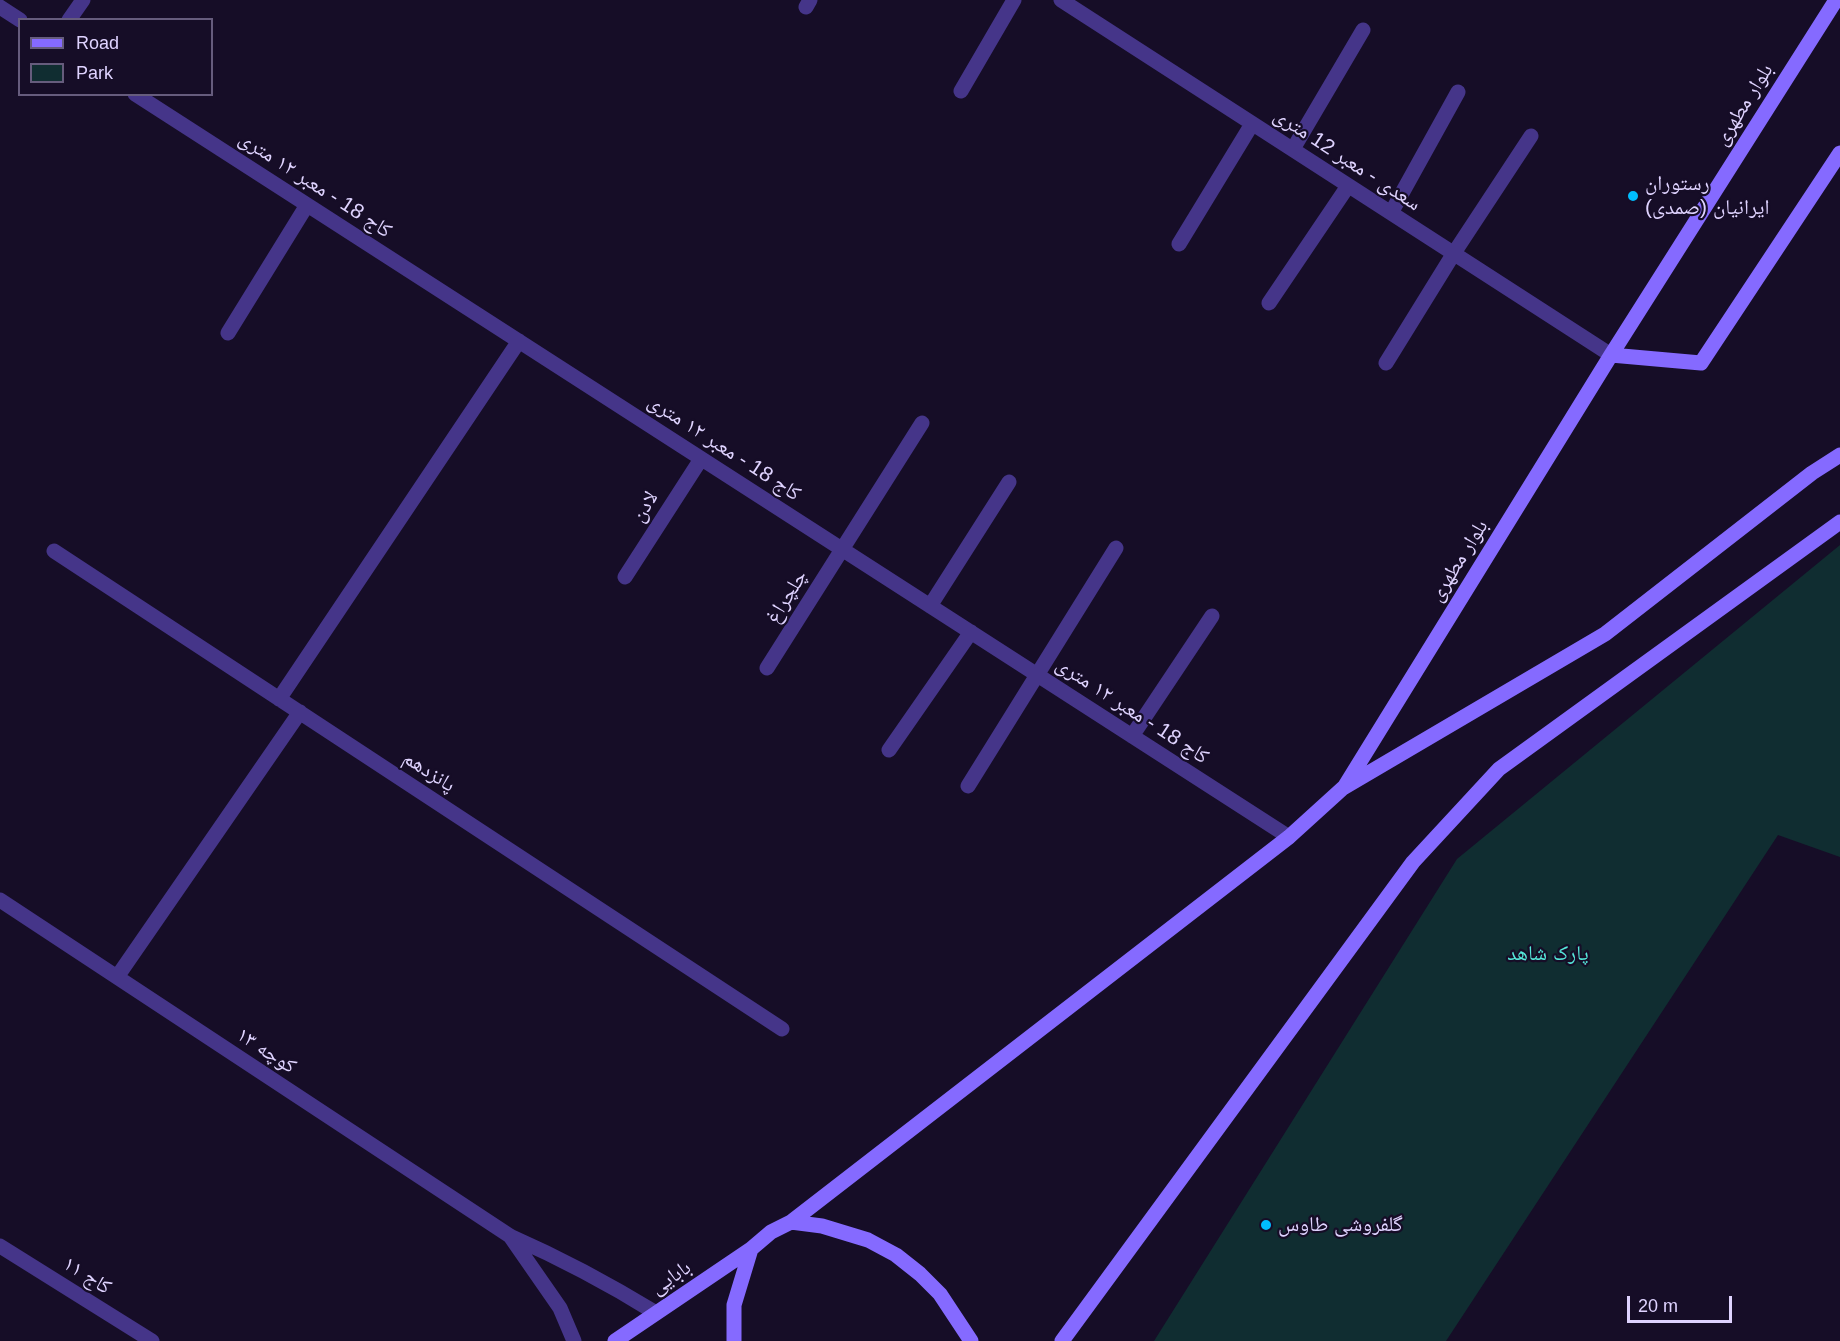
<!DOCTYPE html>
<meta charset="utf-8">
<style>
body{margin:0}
#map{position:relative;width:1840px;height:1341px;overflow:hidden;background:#160d27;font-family:Helvetica,sans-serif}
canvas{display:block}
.legend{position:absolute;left:18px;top:18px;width:195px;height:78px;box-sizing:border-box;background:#160d27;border:2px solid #665c7d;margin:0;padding:8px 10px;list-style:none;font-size:18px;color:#dfd3ff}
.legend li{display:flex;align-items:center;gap:12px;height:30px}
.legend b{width:30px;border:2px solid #665c7d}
.scale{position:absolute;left:1627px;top:1296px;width:105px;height:27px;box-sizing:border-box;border:3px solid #dfd3ff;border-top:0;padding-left:8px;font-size:18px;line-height:21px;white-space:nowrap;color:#dfd3ff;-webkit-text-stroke:4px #160d27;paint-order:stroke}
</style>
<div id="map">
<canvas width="1840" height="1341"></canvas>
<ul class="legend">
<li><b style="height:8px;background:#856aff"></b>Road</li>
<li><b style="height:16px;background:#102d31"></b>Park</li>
</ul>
<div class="scale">20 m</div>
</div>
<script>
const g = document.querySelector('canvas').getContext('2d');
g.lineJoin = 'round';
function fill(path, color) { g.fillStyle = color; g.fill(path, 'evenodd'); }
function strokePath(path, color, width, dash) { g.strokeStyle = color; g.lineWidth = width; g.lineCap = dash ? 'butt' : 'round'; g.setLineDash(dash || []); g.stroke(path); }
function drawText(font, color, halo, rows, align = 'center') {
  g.font = font + ' Helvetica,"Noto Naskh Arabic",sans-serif'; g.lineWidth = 4.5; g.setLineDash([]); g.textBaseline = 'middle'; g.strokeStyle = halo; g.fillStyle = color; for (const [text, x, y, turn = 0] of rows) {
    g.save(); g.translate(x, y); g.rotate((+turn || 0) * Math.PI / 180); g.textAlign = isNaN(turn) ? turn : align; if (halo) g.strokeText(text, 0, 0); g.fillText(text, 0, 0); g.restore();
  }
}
fill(new Path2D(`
 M1840,545V857L1778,835L1446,1341H1154L1457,859Z`), '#102d31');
strokePath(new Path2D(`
 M1061,0L1611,355
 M0,7L20,20
 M806,7L810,0
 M69,20L83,0
 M961,91L1014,0
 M135,94L1289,837
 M1293,149L1363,30
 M1391,213L1458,92
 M1179,244L1252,124
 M1269,303L1348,186
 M228,333L307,205
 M1386,363L1454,253L1531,136
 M54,551L782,1029
 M625,577L701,459
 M930,606L1009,482
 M767,668L922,423
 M279,699L519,341
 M1132,736L1212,616
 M889,750L971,632
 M968,786L1116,548
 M0,900L510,1236C560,1258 609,1284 656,1313
 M117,977L300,712
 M510,1236L560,1308L574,1341
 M0,1246L152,1341`), '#453589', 15);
strokePath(new Path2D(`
 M1611,355L1701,363L1840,153
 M1345,786L1611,355L1836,0
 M791,1222L1289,837L1343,788L1605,634L1812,473L1840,455
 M615,1341L751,1249
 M734,1341V1305L751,1249L771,1232L791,1222L822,1226L868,1240L896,1255L920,1274L940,1294L971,1341
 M1062,1341L1413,862L1499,769L1840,522`), '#856aff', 15);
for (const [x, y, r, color] of [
 [1633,196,6,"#00bdfe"],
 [1266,1225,6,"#00bdfe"]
]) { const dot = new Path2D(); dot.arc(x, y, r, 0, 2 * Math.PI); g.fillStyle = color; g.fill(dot); strokePath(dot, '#160d27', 2); }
drawText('21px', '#dfd3ff', '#160d27', [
 ["بلوار مطهری",1744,105,-58],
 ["سعدی - معبر 12 متری",1347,160,33],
 ["کاج 18 - معبر ۱۲ متری",315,185,33],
 ["کاج 18 - معبر ۱۲ متری",724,448,33],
 ["لادن",645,507,-58],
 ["بلوار مطهری",1459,561,-58],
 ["چلچراغ",787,597,-58],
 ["کاج 18 - معبر ۱۲ متری",1132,711,33],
 ["پانزدهم",429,772,33],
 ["کوچه ۱۳",266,1051,33],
 ["کاج ۱۱",87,1276,32],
 ["بابایی",671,1278,-34]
]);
drawText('21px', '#dfd3ff', '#160d27', [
 ["رستوران",1645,184],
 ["ایرانیان (صمدی)",1645,208],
 ["گلفروشی طاوس",1278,1225]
], 'left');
drawText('21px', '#56e8da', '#160d27', [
 ["پارک شاهد",1548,954]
]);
</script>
